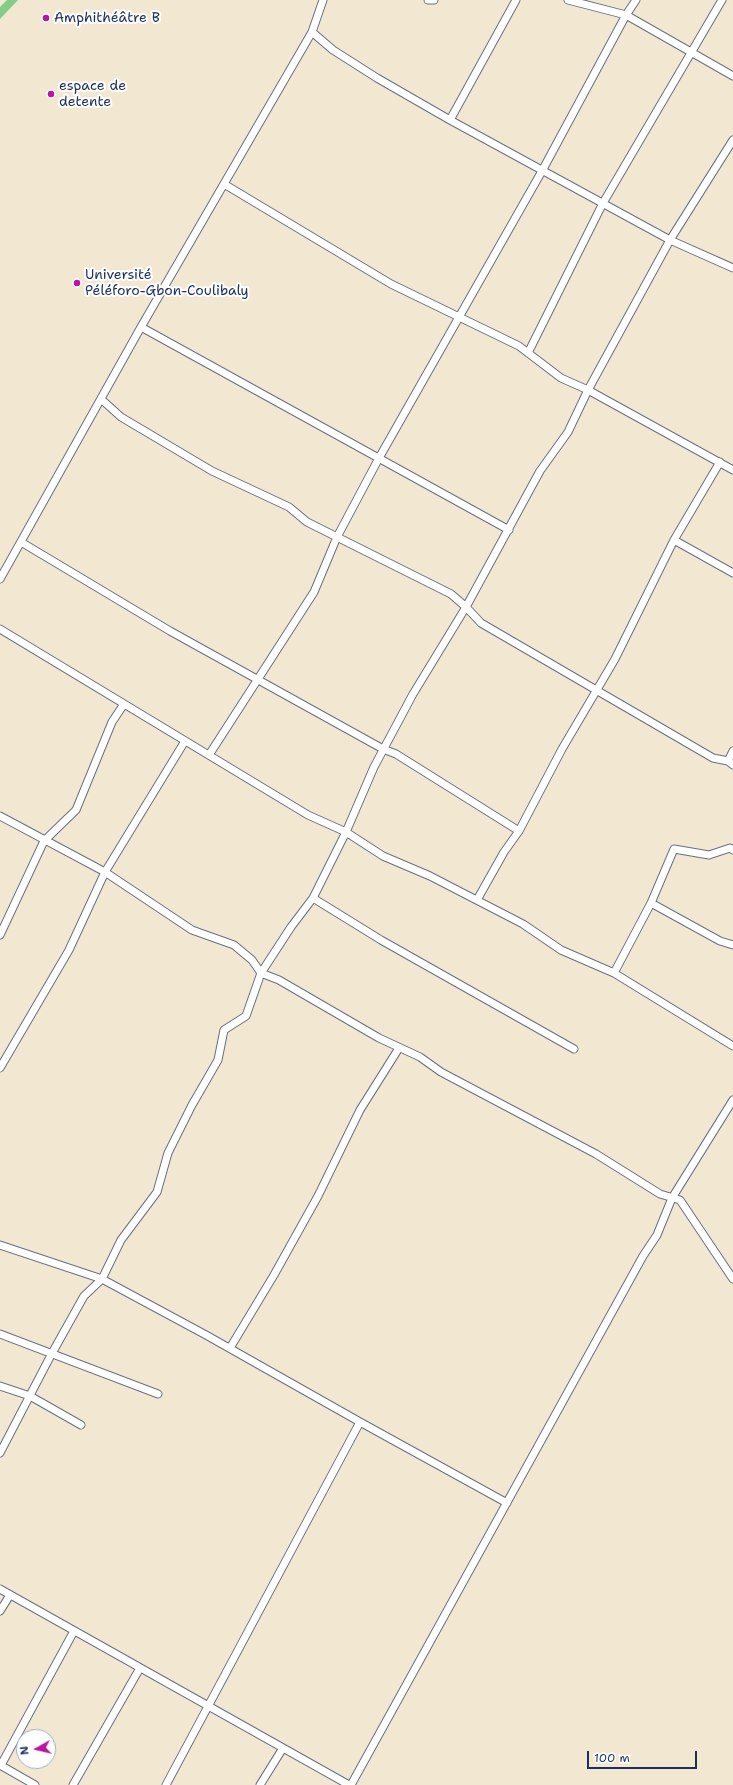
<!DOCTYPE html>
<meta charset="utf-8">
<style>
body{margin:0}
#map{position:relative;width:733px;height:1785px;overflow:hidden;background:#f2e8d1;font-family:"Shantell Sans",sans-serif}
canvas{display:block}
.north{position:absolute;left:16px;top:1729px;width:40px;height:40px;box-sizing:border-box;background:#fff;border:1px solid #a4acbf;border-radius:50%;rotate:262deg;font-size:11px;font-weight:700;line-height:16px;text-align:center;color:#1b2f5e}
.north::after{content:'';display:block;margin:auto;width:14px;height:18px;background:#b5179e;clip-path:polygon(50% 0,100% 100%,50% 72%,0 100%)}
.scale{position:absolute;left:587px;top:1751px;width:110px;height:18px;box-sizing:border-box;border:2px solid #1b2f5e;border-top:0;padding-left:5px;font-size:12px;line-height:14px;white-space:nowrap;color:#1b2f5e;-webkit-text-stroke:3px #fff;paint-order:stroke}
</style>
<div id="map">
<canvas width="733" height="1785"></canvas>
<div class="north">N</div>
<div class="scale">100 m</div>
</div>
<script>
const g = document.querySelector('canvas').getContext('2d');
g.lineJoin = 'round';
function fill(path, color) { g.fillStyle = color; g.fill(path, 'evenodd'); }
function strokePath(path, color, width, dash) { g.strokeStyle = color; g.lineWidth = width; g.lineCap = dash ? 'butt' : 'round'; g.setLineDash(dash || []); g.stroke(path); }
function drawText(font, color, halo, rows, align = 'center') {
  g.font = font + ' "Shantell Sans",sans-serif'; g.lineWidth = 4; g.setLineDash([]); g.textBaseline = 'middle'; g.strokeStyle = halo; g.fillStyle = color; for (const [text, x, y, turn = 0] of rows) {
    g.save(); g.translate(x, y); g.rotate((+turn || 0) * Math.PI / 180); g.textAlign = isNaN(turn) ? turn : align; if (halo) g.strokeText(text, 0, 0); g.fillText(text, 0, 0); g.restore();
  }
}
fill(new Path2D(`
 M7,0H18L0,19V7Z`), '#85cc87');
const street = new Path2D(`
 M428,0H434
 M568,0L626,15L733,76
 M312,32L333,50L377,78L450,120L670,240L733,268
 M450,120L516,0
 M224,184L391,284L519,346L561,378L588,390L733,470
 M141,327L509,530
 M528,353L603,203L722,0
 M101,399L121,417L212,471L289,507L307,522L451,594L466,607L481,623L713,758L728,761L733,765
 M674,540L733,573
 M21,542L170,631L383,749L396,754L519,831
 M0,579L141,327L312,32L323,0
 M0,629L308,815L346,832L383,856L430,876L523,924L561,950L614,973L733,1046
 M209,755L314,592L337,537L379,458L542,171L626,15L636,0
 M728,761L733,751
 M0,816L105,872L192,930L234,945L252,960L261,973L279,980L379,1038L420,1057L441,1072L596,1154L660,1194L680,1200L733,1279
 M313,898L381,940L574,1049
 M477,900L504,852L519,831L562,749L615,659L674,540L720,462
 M651,903L720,941L733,945
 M0,935L44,841L76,810L112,722L124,704
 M614,973L651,903L674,849L709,855L730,848L733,850
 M0,1068L69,950L105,872L185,741
 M0,1245L102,1279L206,1335L360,1422L507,1503
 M0,1334L158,1394
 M230,1348L274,1275L318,1196L360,1110L399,1048
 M0,1386L30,1396L81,1425
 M0,1453L51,1355L84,1296L102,1279L121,1240L157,1192L168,1153L192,1105L218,1060L224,1030L246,1016L261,973L291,927L313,898L346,832L374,767L413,694L466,607L540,471L568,432L588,390L670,240L733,140
 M0,1589L349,1785
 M0,1611L10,1595
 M0,1765L35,1785
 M1,1765L74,1631
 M73,1785L140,1668
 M166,1785L360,1422
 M260,1785L283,1748
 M351,1785L643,1256L657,1235L672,1198L733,1100`);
strokePath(street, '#667086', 9);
strokePath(street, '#fff', 7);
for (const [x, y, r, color] of [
 [46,18,4,"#b5179e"],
 [51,94,4,"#b5179e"],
 [77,283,4,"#b5179e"]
]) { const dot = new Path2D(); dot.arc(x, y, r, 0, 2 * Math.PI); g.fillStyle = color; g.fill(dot); strokePath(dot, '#fff', 1.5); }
drawText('14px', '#1b2f5e', '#fff', [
 ["Amphithéâtre B",54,18],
 ["espace de",59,86],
 ["detente",59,102],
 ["Université",85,275],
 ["Péléforo-Gbon-Coulibaly",85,291]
], 'left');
</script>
